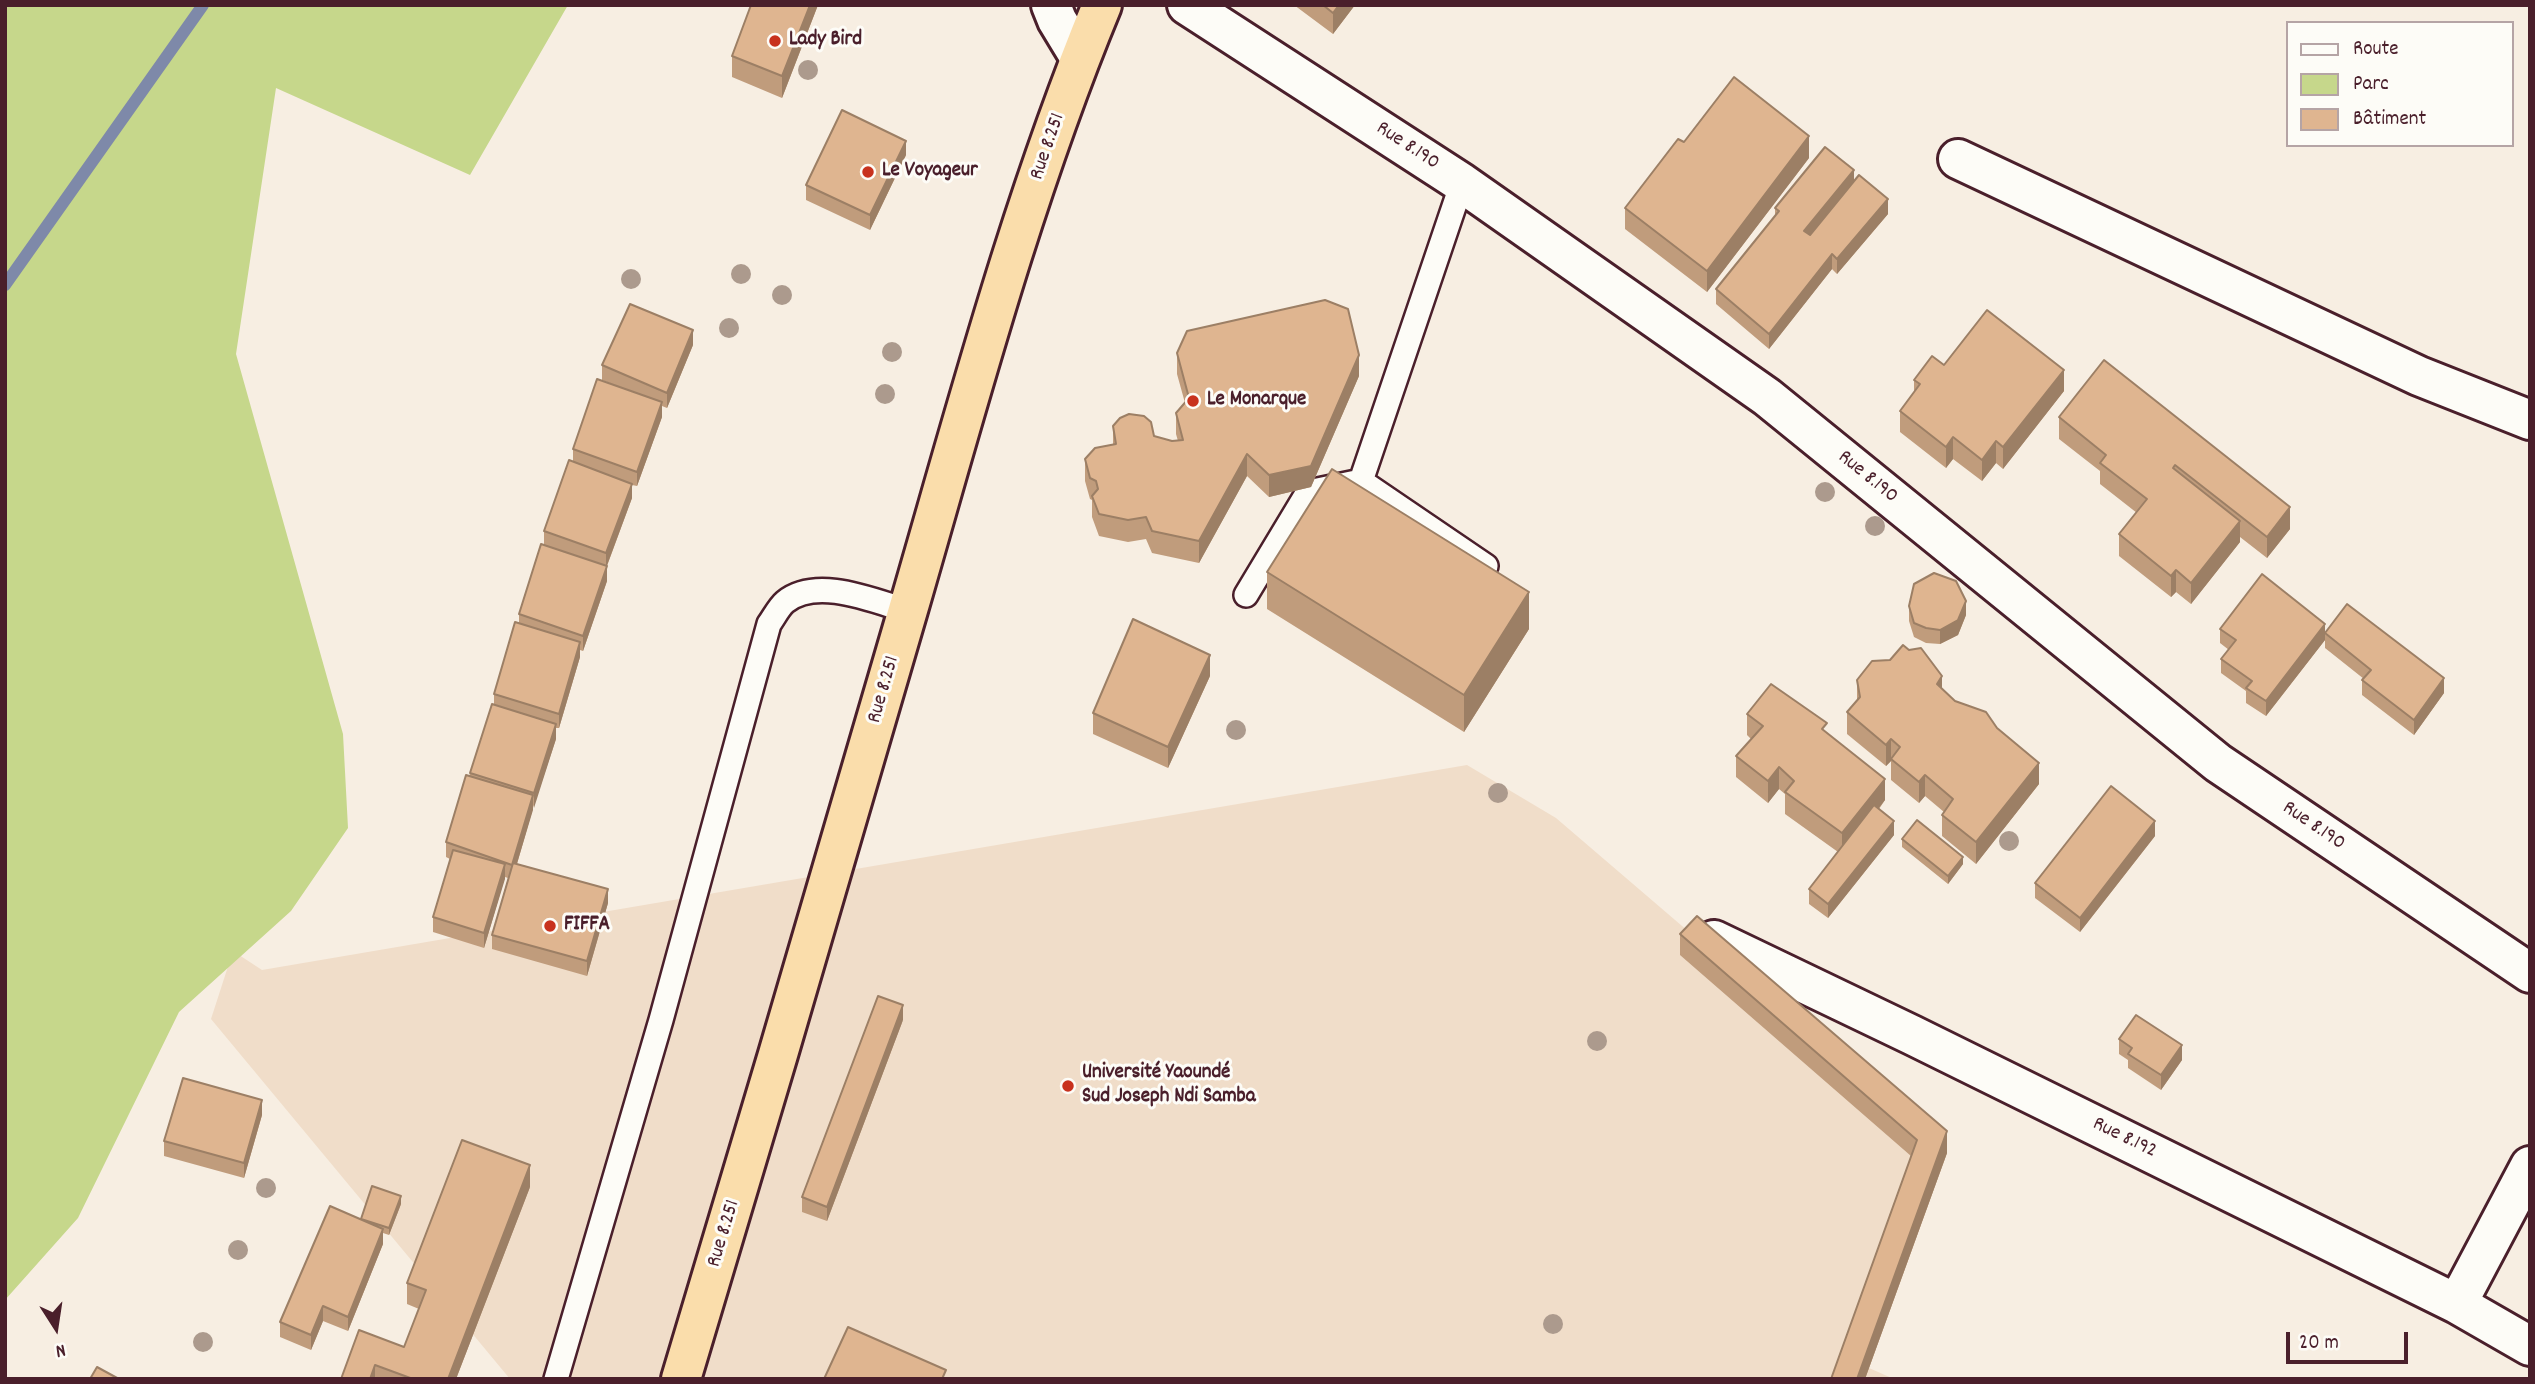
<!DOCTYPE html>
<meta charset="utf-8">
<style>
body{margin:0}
#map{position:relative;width:2535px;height:1384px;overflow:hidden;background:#f7eee2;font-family:Dekko,sans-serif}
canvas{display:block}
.frame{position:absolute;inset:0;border:7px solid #4a1f2b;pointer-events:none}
.legend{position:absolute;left:2286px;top:21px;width:228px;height:126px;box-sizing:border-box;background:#fdfcf7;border:2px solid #b5a4a5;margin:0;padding:9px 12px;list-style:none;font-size:21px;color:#4a1f2b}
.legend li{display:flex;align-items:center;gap:14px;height:35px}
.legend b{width:35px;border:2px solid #b5a4a5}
.north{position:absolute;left:21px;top:1293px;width:70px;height:70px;-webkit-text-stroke:5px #fdfcf7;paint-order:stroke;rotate:168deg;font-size:19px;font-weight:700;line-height:28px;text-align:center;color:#4a1f2b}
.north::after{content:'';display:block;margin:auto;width:24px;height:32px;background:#4a1f2b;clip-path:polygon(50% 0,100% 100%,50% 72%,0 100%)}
.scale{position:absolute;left:2286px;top:1332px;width:122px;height:32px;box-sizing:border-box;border:4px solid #4a1f2b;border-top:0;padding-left:9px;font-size:21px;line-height:24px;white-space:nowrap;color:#4a1f2b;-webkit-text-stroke:5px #fdfcf7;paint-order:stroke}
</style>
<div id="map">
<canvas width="2535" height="1384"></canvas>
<div class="frame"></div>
<ul class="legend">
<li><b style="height:9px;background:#fdfcf7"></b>Route</li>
<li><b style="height:19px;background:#c6d78b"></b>Parc</li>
<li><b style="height:19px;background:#dfb590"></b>Bâtiment</li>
</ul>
<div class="north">N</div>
<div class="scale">20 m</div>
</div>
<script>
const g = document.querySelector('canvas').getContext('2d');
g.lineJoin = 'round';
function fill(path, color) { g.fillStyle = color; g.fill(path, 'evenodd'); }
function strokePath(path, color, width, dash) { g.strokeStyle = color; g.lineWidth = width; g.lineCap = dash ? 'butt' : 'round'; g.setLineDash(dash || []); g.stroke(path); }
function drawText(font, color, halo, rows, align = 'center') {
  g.font = font + ' Dekko,sans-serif'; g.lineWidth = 6; g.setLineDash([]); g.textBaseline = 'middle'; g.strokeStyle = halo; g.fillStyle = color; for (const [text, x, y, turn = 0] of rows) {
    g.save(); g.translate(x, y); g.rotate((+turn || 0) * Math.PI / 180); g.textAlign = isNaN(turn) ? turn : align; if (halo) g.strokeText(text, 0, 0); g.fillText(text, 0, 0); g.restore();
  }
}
fill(new Path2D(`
 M1467,765L1556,818L1947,1153L1869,1368L1894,1379H510L211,1019L233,951L262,970Z`), '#f0ddc9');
fill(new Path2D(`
 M5,5H568L470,175L276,88L236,354L343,734L348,828L291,911L179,1012L78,1218L5,1300Z`), '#c6d78b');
strokePath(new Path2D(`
 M5,285L203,5`), '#7e89a9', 12);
const lane = new Path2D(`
 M1361,481L1462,183
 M1246,595L1308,492L1361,481L1486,566
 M556,1379L661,1020L769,624C774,617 779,607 785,602C817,576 874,601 908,611`);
const street = new Path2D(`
 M1051,5L1057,20L1080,58
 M1187,5L1462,183L1767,397L2218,763L2530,973
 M1958,159L2419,376L2530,420
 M1714,940L1912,1035L2457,1304L2530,1346
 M2457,1304L2530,1166`);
const highway = new Path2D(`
 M681,1379C758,1123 834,867 908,610C967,407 1021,201 1102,5`);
strokePath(lane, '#4a1f2b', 28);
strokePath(street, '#4a1f2b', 44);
strokePath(highway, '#4a1f2b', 44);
strokePath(lane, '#fdfcf7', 23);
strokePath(street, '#fdfcf7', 38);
strokePath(highway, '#faddab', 38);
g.fillStyle = '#ac9a8d';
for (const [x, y] of [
 [808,70],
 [741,274],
 [631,279],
 [782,295],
 [729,328],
 [892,352],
 [885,394],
 [1825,492],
 [1875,526],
 [1236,730],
 [1498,793],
 [2009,841],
 [1597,1041],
 [266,1188],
 [238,1250],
 [1553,1324],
 [203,1342]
]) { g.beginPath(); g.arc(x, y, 10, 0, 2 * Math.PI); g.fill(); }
fill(new Path2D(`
 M751,5H818L782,98L732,77V56Z
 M1294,5H1355L1333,34Z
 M906,155L870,230L806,200V185Z
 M1809,158L1707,292L1625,229V208Z
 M1854,182L1888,214L1837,274L1832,269L1769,349L1716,304V289L1775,216V208Z
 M693,345L667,408L662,406V417L637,486L632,485V498L607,566V581L583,651L580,650V657L559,728H556V739L533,808L517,864L608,903L587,976L492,949V935L508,878L505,877L484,948L433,932V917L450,859L446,857V842L494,705V694L519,623V614L544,545V531L573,461V449L612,384L602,380V365Z
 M1177,353L1359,376L1311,487L1269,497L1247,476L1199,563L1152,553L1146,539L1128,542L1099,536L1092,517V500L1090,499L1085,481V459L1113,445V426L1172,441H1178L1176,434V413L1185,403L1177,374Z
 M2104,360L2290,529L2267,558L2240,537V542L2191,604L2176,592L2171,597L2119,556V534L2137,513L2100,484V471L2059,439V417Z
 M1944,365L2064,391L2003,469L1996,463L1982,481L1953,459L1946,468L1900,432V411L1914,393V380Z
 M1267,572L1529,629L1464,732L1267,609Z
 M1909,606L1966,615L1958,635L1940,644L1926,643L1914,637L1909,621Z
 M2220,629L2325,632L2444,693L2414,735L2362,695V680L2364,679L2325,648V640L2266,716L2246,703V691L2221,673V659L2229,650L2220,643Z
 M1210,676L1168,768L1093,734V713Z
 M1857,680L1942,689L1955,701L1997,728L2039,784L1976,864L1942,836V815L1944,812L1925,796L1919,803L1891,780V761L1886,766L1847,734V712L1857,701Z
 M1747,714L1827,733L1885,800L1879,809L1894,835L1828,918L1809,904V889L1838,852L1785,814V794L1779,789L1768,803L1736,777V756L1751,739L1747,735Z
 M2155,836L2080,932L2035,898V883Z
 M1902,839L1963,864L1948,884L1902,847Z
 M1680,934L1947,1153L1865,1379H1831L1911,1156L1680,955Z
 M903,1020L827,1221L802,1212V1197Z
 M2119,1039L2182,1060L2161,1090L2128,1068V1060L2119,1054Z
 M262,1115L244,1178L164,1156V1141Z
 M530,1187L456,1379H341L404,1347L419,1309L407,1304V1283Z
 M401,1204L389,1235L383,1233V1244L348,1331L323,1321L311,1350L280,1337V1322L361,1220Z`), '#c09c7c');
fill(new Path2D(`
 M810,5H818L782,98V76Z
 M1339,5H1355L1333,34V13Z
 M1809,136V158L1707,292V271Z
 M906,141V155L870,230V215Z
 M1854,170V185L1804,246V231Z
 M1888,199V214L1837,274V259Z
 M1832,254V269L1769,349V334Z
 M693,330V345L667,408V393Z
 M1359,355V376L1311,487L1269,497V475Z
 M2064,370V391L2003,469V447Z
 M662,402V417L637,486V472Z
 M1953,437V459L1946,468V447Z
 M1996,441V463L1982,481V460Z
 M1247,454V476L1199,563V541Z
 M632,484V498L606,568V553Z
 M2290,507V529L2267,558V537Z
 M2240,521V542L2191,604V583Z
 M607,566V581L583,651V636Z
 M2176,570V592L2171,597V576Z
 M1529,592V629L1464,732V695Z
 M1966,601V615L1958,635L1940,644V630Z
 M2325,624V640L2266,716V701Z
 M580,642V657L559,728V714Z
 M1210,655V676L1168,768V747Z
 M1942,676V698L1937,684Z
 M2444,678V693L2414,735V720Z
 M556,724V739L534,808V793Z
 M1891,739V761L1886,766V745Z
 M2039,763V784L1976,864V842Z
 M1779,767V789L1768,803V781Z
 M1925,775V796L1919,803V782Z
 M1885,779V800L1842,855V833Z
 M533,795V810L512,880V865Z
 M1894,821V835L1828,918V904Z
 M2155,821V836L2080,932V918Z
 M1963,857V864L1948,884V876Z
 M505,864V879L484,948V933Z
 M608,889V903L587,976V961Z
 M903,1005V1020L827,1221V1207Z
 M2182,1045V1060L2161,1090V1075Z
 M262,1100V1115L244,1178V1163Z
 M1947,1131V1153L1865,1379H1857Z
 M530,1165V1187L456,1379H448Z
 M401,1196V1204L389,1235V1228Z
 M383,1229V1244L348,1331V1317Z
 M323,1306V1321L311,1350V1335Z
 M375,1365V1379H370Z`), '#9c7f65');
const building = new Path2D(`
 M751,5H810L782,76L732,56Z
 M1323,5H1339L1333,13Z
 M1734,77L1809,136L1707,271L1625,208L1678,139L1684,142Z
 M842,110L906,141L870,215L806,185Z
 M1825,147L1854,170L1804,231L1810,235L1859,175L1888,199L1837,259L1832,254L1769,334L1716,289L1779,211L1775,208Z
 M1325,300L1348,309L1359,355L1311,466L1269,475L1247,454L1199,541L1152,531L1146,517L1128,520L1099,514L1092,496L1098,489L1096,481L1090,478L1085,459L1095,448L1116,444L1113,426L1120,418L1129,414L1144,416L1151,422L1154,436L1172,441L1183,440L1176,413L1189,398L1177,353L1187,331Z
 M630,304L693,330L667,393L602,365Z
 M1987,310L2064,370L2003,447L1996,441L1982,460L1953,437L1946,447L1900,411L1920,384L1914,380L1932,356L1944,365Z
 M2104,360L2290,507L2267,537L2175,465L2173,468L2240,521L2191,583L2176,570L2171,576L2119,534L2147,499L2100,463L2106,455L2059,417Z
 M597,379L662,402L637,472L573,449Z
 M569,460L632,484L606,553L544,531Z
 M1332,469L1529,592L1464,695L1267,572Z
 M541,544L607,566L583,636L519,614Z
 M1934,573L1956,581L1966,601L1958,620L1940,630L1926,628L1914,623L1909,606L1914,584Z
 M2262,574L2325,624L2266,701L2246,688L2252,681L2221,659L2236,640L2220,629Z
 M2347,604L2444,678L2414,720L2362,680L2371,670L2325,633Z
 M1133,619L1210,655L1168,747L1093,713Z
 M515,622L580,642L559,714L494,694Z
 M1903,645L1909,650L1921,648L1942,676L1937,684L1955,701L1986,712L1997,728L2039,763L1976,842L1942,815L1953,799L1925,775L1919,782L1891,759L1900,747L1891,739L1886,745L1847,712L1860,697L1857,680L1872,661L1890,660Z
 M1771,684L1827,723L1822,729L1885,779L1842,833L1785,792L1794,781L1779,767L1768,781L1736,756L1763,726L1747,714Z
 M492,704L556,724L534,793L470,773Z
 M466,775L533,795L512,865L446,842Z
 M2111,786L2155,821L2080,918L2035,883Z
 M1874,805L1894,821L1828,904L1809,889Z
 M1917,820L1963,857L1948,876L1902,839Z
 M453,850L505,864L484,933L433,917Z
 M513,863L608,889L587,961L492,935Z
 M1697,916L1947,1131L1857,1379H1831L1917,1140L1680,934Z
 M878,996L903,1005L827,1207L802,1197Z
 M2136,1015L2182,1045L2161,1075L2128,1054L2132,1048L2119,1039Z
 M183,1078L262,1100L244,1163L164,1141Z
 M462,1140L530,1165L448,1379H413L375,1365L370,1379H341L359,1330L404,1347L426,1290L407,1283Z
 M372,1186L401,1196L389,1228L361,1219Z
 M330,1206L383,1229L348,1317L323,1306L311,1335L280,1322Z
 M848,1327L946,1370L942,1379H824Z
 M97,1367L119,1379H90Z`);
fill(building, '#dfb590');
strokePath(building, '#9c7f65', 2);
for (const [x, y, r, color] of [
 [775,41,7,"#c8321e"],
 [868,172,7,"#c8321e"],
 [1193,401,7,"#c8321e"],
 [550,926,7,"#c8321e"],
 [1068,1086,7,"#c8321e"]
]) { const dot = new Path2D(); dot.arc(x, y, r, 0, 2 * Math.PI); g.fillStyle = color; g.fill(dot); strokePath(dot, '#fdfcf7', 2.5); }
drawText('bold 21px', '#4a1f2b', '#fdfcf7', [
 ["Lady Bird",789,41],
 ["Le Voyageur",882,172],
 ["Le Monarque",1207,401],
 ["FIFFA",564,926],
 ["Université Yaoundé",1082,1074],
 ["Sud Joseph Ndi Samba",1082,1098]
], 'left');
drawText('21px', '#4a1f2b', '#fdfcf7', [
 ["Rue 8.251",1049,147,-71],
 ["Rue 8.190",1407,147,33],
 ["Rue 8.190",1867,478,39],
 ["Rue 8.251",885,690,-74],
 ["Rue 8.190",2313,827,34],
 ["Rue 8.192",2124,1139,26],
 ["Rue 8.251",725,1234,-73]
]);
</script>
